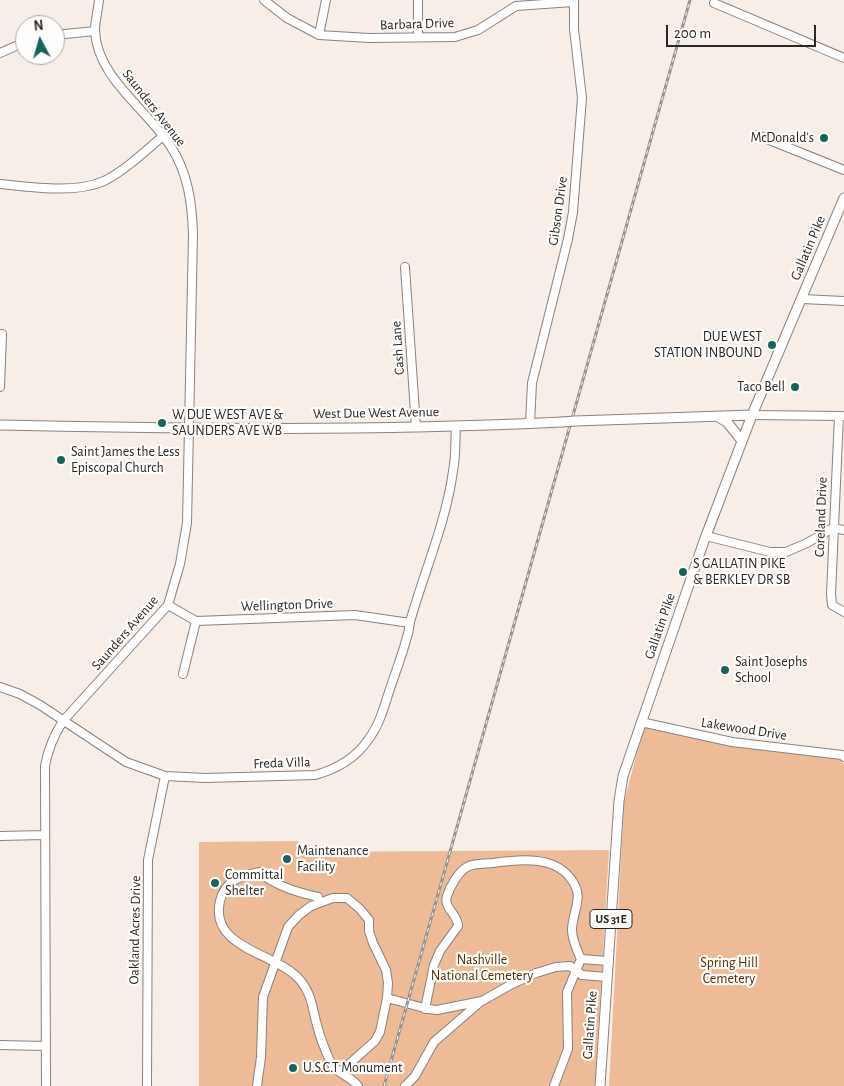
<!DOCTYPE html>
<style>
body{margin:0}
#map{position:relative;width:844px;height:1086px;overflow:hidden;background:#f7eee8;font-family:"Alegreya Sans",sans-serif}
canvas{display:block}
.north{position:absolute;left:15px;top:15px;width:50px;height:50px;box-sizing:border-box;background:#fefdfb;border:1px solid #a9a7a5;border-radius:50%;rotate:354deg;font-size:14px;font-weight:700;line-height:20px;text-align:center;color:#2a2724}
.north::after{content:'';display:block;margin:auto;width:18px;height:22px;background:#18645d;clip-path:polygon(50% 0,100% 100%,50% 72%,0 100%)}
.scale{position:absolute;left:666px;top:25px;width:150px;height:22px;box-sizing:border-box;border:2px solid #2a2724;border-top:0;padding-left:6px;font-size:15px;line-height:18px;white-space:nowrap;color:#2a2724;-webkit-text-stroke:4px #fefdfb;paint-order:stroke}
</style>
<div id="map">
<canvas width="844" height="1086"></canvas>
<div class="north">N</div>
<div class="scale">200 m</div>
</div>
<script>
const g = document.querySelector('canvas').getContext('2d');
g.lineJoin = 'round';
function fill(path, color) { g.fillStyle = color; g.fill(path, 'evenodd'); }
function strokePath(path, color, width, dash) { g.strokeStyle = color; g.lineWidth = width; g.lineCap = dash ? 'butt' : 'round'; g.setLineDash(dash || []); g.stroke(path); }
function drawText(font, color, halo, rows, align = 'center') {
  g.font = font + ' "Alegreya Sans",sans-serif'; g.lineWidth = 4.5; g.setLineDash([]); g.textBaseline = 'middle'; g.strokeStyle = halo; g.fillStyle = color; for (const [text, x, y, turn = 0] of rows) {
    g.save(); g.translate(x, y); g.rotate((+turn || 0) * Math.PI / 180); g.textAlign = isNaN(turn) ? turn : align; if (halo) g.strokeText(text, 0, 0); g.fillText(text, 0, 0); g.restore();
  }
}
fill(new Path2D(`
 M644,726L840,759L844,764V1086H609L624,802Z
 M298,841V852L609,850L595,1086H199V842Z`), '#edbb98');
const minor = new Path2D(`
 M264,0L287,18L319,35L369,38L455,37L478,30L516,6L573,2
 M418,0V37
 M714,3L844,58
 M55,35L95,31
 M319,35L326,0
 M0,53L25,42
 M757,135L844,170
 M0,184C31,187 75,194 104,181C126,170 145,151 163,136
 M405,267L416,427
 M802,299L844,301
 M0,387L2,334
 M752,415L842,416
 M839,416L831,594L832,605L844,612
 M530,423L532,383L568,239L573,212L582,98L574,29V0
 M706,536L770,552H786L807,543L833,528L844,530
 M168,605L196,621L355,615L410,623
 M183,674L196,621
 M0,687L20,694L40,705L126,762L165,776L205,778L315,775C337,769 355,759 368,740C378,727 383,711 388,695C394,676 402,656 407,637C409,632 409,627 410,622C424,572 446,523 453,471C456,456 455,441 456,426
 M641,722L732,742L842,755L844,757
 M0,836L45,835
 M318,897C300,893 273,885 260,872C241,876 225,880 220,901C209,949 276,952 300,980C312,994 312,1008 317,1025C320,1037 325,1050 330,1061C336,1074 352,1077 358,1086
 M581,959L608,961
 M425,1009L434,965L440,951L458,926C458,914 443,908 447,896C450,887 458,872 467,867C474,863 485,864 493,863C520,859 557,855 573,882C584,898 572,913 572,930C572,940 577,950 581,959L567,992L568,1049L554,1086
 M0,1045L45,1046
 M340,1072L375,1041L380,1032L387,998
 M46,1086L45,766C48,749 54,735 63,721L168,605L180,564L187,523L193,234C192,203 188,173 171,147C148,110 96,77 95,30C95,21 98,10 99,0
 M147,1086L148,860L165,776
 M257,1086L261,1057L263,997L288,927L299,915L311,906L333,898H347L360,909L369,920V931L373,943L386,970L388,983L387,998L428,1009L437,1010L482,1001L512,984L536,973L556,967L570,966L582,975L607,977
 M405,1086L415,1076L434,1042L479,1003`);
const major = new Path2D(`
 M718,417L727,422L742,441
 M575,421L752,415
 M0,425C187,429 375,431 562,422
 M600,1086L619,801L623,776L704,541L752,415L844,198`);
strokePath(minor, '#8a827c', 10);
strokePath(major, '#8a827c', 11);
strokePath(minor, '#fff', 8);
strokePath(major, '#fff', 9);
const rail = new Path2D(`
 M384,1086L690,0`);
strokePath(rail, '#99938e', 3);
strokePath(rail, '#fefdfb', 1, [4]);
const majorBridge = new Path2D(`
 M562,422L575,421`);
strokePath(majorBridge, '#8a827c', 11, []);
strokePath(majorBridge, '#fff', 9);
for (const [x, y, r, color] of [
 [824,138,5,"#18645d"],
 [772,345,5,"#18645d"],
 [795,387,5,"#18645d"],
 [162,423,5,"#18645d"],
 [61,460,5,"#18645d"],
 [683,572,5,"#18645d"],
 [725,670,5,"#18645d"],
 [287,859,5,"#18645d"],
 [215,883,5,"#18645d"],
 [293,1068,5,"#18645d"]
]) { const dot = new Path2D(); dot.arc(x, y, r, 0, 2 * Math.PI); g.fillStyle = color; g.fill(dot); strokePath(dot, '#fefdfb', 2); }
for (const [x, y, w] of [
 [611,919,42]
]) { const box = new Path2D(); box.roundRect(x - w / 2, y - 9.5, w, 19, 4); g.fillStyle = '#fefdfb'; g.fill(box); strokePath(box, '#2a2724', 1); }
drawText('bold 12px', '#2a2724', null, [
 ["US 31E",611,919]
]);
drawText('14px', '#2a2724', '#fefdfb', [
 ["Barbara Drive",417,24,-2],
 ["Saunders Avenue",154,108,52],
 ["Gibson Drive",558,211,-82],
 ["Gallatin Pike",808,248,-67],
 ["Cash Lane",398,348,-94],
 ["West Due West Avenue",376,413,-1],
 ["Coreland Drive",821,517,-88],
 ["Wellington Drive",287,605,-2],
 ["Gallatin Pike",660,626,-71],
 ["Saunders Avenue",125,633,-49],
 ["Lakewood Drive",744,729,9],
 ["Freda Villa",282,763,-2],
 ["Oakland Acres Drive",135,930,-89],
 ["Gallatin Pike",590,1025,-86]
]);
drawText('14px', '#2a2724', '#fefdfb', [
 ["McDonald's",814,138,"right"],
 ["DUE WEST",762,337,"right"],
 ["STATION INBOUND",762,353,"right"],
 ["Taco Bell",785,387,"right"],
 ["W DUE WEST AVE &",172,415],
 ["SAUNDERS AVE WB",172,431],
 ["Saint James the Less",71,452],
 ["Episcopal Church",71,468],
 ["S GALLATIN PIKE",693,564],
 ["& BERKLEY DR SB",693,580],
 ["Saint Josephs",735,662],
 ["School",735,678],
 ["Maintenance",297,851],
 ["Facility",297,867],
 ["Committal",225,875],
 ["Shelter",225,891],
 ["U.S.C.T Monument",303,1068]
], 'left');
drawText('14px', '#562d09', '#fefdfb', [
 ["Nashville",482,960],
 ["National Cemetery",482,976],
 ["Spring Hill",729,963],
 ["Cemetery",729,979]
]);
</script>
